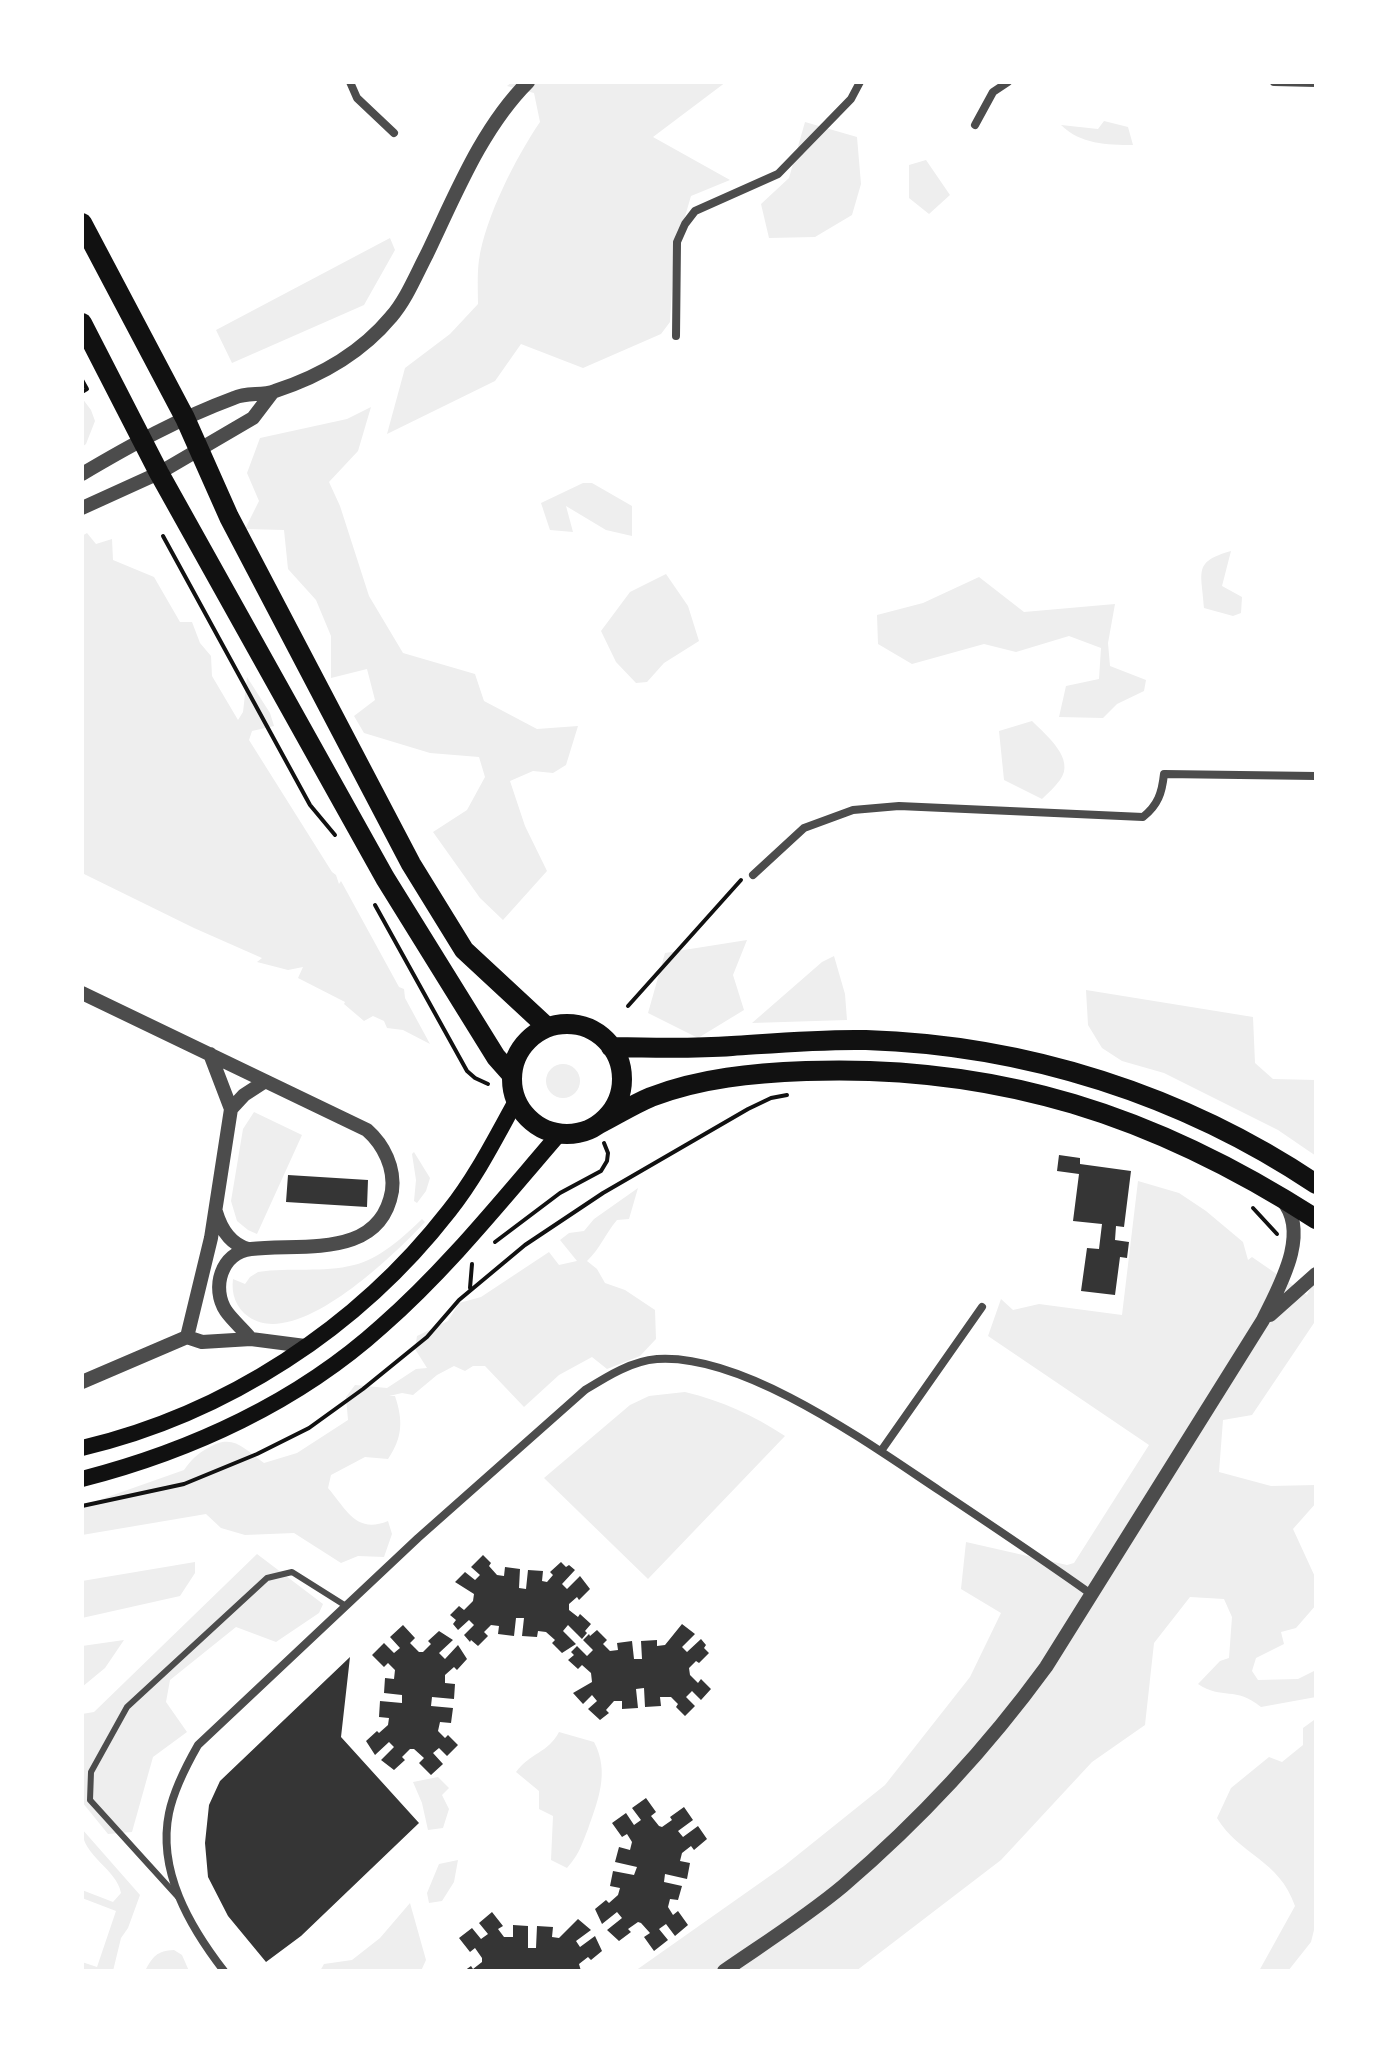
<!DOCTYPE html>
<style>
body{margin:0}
#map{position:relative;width:1398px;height:2053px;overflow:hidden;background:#fff;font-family:"Public Sans",sans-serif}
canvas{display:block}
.frame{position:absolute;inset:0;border:84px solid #fff;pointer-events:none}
</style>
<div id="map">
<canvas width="1398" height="2053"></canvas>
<div class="frame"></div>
</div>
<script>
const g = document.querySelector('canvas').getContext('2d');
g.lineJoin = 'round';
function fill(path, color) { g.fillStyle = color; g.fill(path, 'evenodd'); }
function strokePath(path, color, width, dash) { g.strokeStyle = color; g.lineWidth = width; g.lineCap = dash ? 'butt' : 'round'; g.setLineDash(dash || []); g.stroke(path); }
fill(new Path2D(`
 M512,82H726L653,137L730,180L691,196L674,254L670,322L661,334L583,368L521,344L495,381L387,434L405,368L450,334L478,304C478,290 477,274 479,260C485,218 516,157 540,122L534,93L507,86Z
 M1104,121L1128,127L1133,145C1107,145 1080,144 1061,125L1098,129Z
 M805,122L857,137L861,184L852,215L815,237L769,238L761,204L789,178Z
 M926,160L950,195L929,214L909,198V165Z
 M390,238L395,250L364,305L232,363L216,330Z
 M82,398L91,410L95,421L86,444L82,447Z
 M371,407L358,451L329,482L340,506L369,596L403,653L475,674L484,701L537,729L578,726L566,765L553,773L533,771L510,781L525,826L547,871L503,920L480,898L433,832L467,810L485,777L479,757L430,753L364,733L354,716L375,700L367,669L331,678V636L316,600L288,569L284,530L245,529L259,501L247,473L260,438L347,419Z
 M583,483H592L632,506V536L606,530L566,506L573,532L550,530L541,503Z
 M87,533L96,544L112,539L113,560L154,577L180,622H192L200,643L211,656L212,676L238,720L243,712L247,677L270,713L274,726L252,731L249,740L332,872L336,875L339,884L341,881L399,987L404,989L405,998L430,1044L403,1030L387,1028L384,1021L373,1016L364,1021L344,1004L345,1002L298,978L303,967L288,970L257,962L262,958L194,928L82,873V536Z
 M1231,551L1222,586L1242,597L1241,613L1233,616L1204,608C1202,572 1192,562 1231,551Z
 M666,574L688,606L699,641L664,663L647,682L636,683L616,662L601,631L630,592Z
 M979,577L1024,612L1115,604L1108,643L1110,666L1146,680L1144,691L1117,704L1103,718L1059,717L1066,686L1099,679L1101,648L1069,636L1016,652L984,644L912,664L878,644L877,615L923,603Z
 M1032,721C1046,735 1076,759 1060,780C1055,787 1048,793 1042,799L1004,780L999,731Z
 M747,940L733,975L744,1010L698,1038L648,1013L665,953Z
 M834,956L845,994L847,1020L752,1023L822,962Z
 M1086,990L1253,1017L1255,1063L1273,1079L1316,1080V1156L1278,1130L1164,1073L1122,1061L1102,1048L1088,1025Z
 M546 1081a17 17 0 1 1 34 0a17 17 0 1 1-34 0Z
 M254,1112L302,1135L257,1234L248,1230L237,1221L231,1201L243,1129Z
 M414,1152L430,1178L426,1191L417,1203L414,1201L416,1180L412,1154Z
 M1138,1181L1179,1193L1206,1211L1243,1242L1248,1260L1252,1257L1307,1295L1316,1276V1320L1252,1415L1223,1420L1219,1472L1271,1486L1316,1485V1503L1293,1529L1316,1579V1605L1296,1628L1281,1632L1284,1644L1256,1658L1252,1671L1258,1680L1298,1679L1316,1670V1697L1261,1707C1236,1686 1222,1700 1198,1684L1220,1661L1229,1658L1232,1617L1224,1599L1190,1597L1154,1643L1145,1725L1092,1762L1001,1860L856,1971H635L784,1866L885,1785L970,1677L1001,1613L961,1589L966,1542L1067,1565L1074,1563L1149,1445L988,1336L1001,1299L1013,1310L1039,1304L1122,1315Z
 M638,1188L629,1219L617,1220C605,1234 600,1249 587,1261L597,1269L605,1283L625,1290L655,1310L656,1339L640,1356L607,1369L592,1357L559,1375L524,1407L485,1366H473L465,1371L454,1366L437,1375L413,1395L402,1393L389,1396H395C403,1420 403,1437 388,1459L365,1457L331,1475L328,1488C347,1510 356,1534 388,1521L392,1534L384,1557L358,1556L341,1563L294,1533L245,1535L221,1528L206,1514L82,1535V1506L184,1470C191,1460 197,1454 208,1448C233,1433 243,1448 264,1463L297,1453L348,1420L346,1397L355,1385L387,1388L416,1369L427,1368L415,1349L417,1336L448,1321L459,1303L481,1297L549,1252L559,1265L577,1261L560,1240L569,1233L584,1231L594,1219Z
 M422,1219L425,1222C393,1256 297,1350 249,1317C236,1308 231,1294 233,1279L245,1284L250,1277L258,1272C290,1267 323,1273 354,1265C380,1259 403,1237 422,1219Z
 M685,1392C722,1401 753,1415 785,1436L648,1579L544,1478L630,1405L649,1396Z
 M257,1554L323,1604L319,1613L276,1642L236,1627L170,1680L166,1702L187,1732L153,1757L132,1832L108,1834L82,1802V1714L94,1712Z
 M195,1562V1573L180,1596L82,1618V1581Z
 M124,1640L105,1668L82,1687V1646Z
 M1316,1700V1922L1311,1942L1288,1971H1259L1295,1906C1279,1859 1239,1855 1217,1818L1231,1788L1269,1757L1282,1762L1303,1745V1728L1314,1720Z
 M559,1732L594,1742C610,1772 598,1800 588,1829C581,1846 580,1853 567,1868L551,1860L553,1816L539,1809V1791L516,1772C530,1753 548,1753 559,1732Z
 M438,1777L449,1788L442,1795L449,1809L443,1828L428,1830L422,1803L413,1782Z
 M82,1829L140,1895L128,1928L121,1938L113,1971H82V1962L97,1967L116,1911L82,1898V1890L113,1902L121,1893C117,1869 82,1856 82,1829Z
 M458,1860L454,1882L442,1901L429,1903L427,1893L439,1864Z
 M410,1903L426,1960L421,1971H320L324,1964L352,1960L380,1938Z
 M174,1950L182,1955L189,1971H145C153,1956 157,1951 174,1950Z`), '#eee');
fill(new Path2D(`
 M1059,1155L1080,1158V1164L1131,1171L1124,1227L1116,1226L1115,1240L1129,1242L1127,1258L1120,1257L1115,1295L1081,1291L1087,1248L1099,1249L1102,1224L1073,1221L1079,1174L1057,1171Z
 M288,1175L368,1180L367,1207L286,1202Z
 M483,1555L491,1563L489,1566L497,1575L504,1576L505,1567L520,1569L519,1588L526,1589L528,1570L543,1571L542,1581L547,1582L553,1575L550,1572L561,1562L566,1567L569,1565L575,1570L562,1584L567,1589L580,1576L590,1589L579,1600L577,1597L569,1604V1610L578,1617L580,1614L591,1624L585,1631L587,1633L582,1639L568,1625L563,1631L576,1644L562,1653L552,1643L555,1640L546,1632L538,1631L537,1637L522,1636L524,1618H516L514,1636L498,1634L499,1626L491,1625L484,1632L488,1636L478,1646L471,1640L470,1642L464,1635L474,1625L469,1620L458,1630L453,1624L456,1620L450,1615L459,1606L464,1610L473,1601L474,1594L455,1582L465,1572L475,1580L480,1575L471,1567Z
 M682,1624L695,1634L682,1647L687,1652L701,1639L706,1645L704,1648L709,1653L699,1663L696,1661L689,1668L690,1675L698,1683L701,1679L711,1689L701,1700L692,1691L686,1697L695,1706L685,1716L676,1707L678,1704L671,1697H660L661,1706L645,1707L644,1688L636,1689L638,1708L622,1709V1701H614L606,1710L609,1713L600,1720L588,1709L597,1701L592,1695L583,1704L573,1693L592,1682L591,1673L582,1665L578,1669L568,1660L574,1655L571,1652L577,1646L587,1656L593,1650L583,1640L589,1634L590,1636L597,1630L607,1640L603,1644L610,1651L618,1650L617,1643L632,1641L634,1659H642L641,1641L657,1640V1646L665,1645Z
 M403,1625L415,1638L410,1643L419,1652H423L431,1644L428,1641L439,1631L453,1640L439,1653L445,1659L458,1645L467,1659L457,1670L454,1667L445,1675V1683L455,1684L454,1699L432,1697L431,1706L453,1708L451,1723L440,1722L438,1731L445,1738L448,1735L458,1745L447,1756L439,1748L433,1753L443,1764L431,1775L419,1763L424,1758L414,1749H410L402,1757L405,1760L394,1770L381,1760L394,1747L389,1742L375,1755L366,1741L377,1731L379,1733L388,1725L389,1718L379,1717L380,1701L402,1703V1695L384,1693L385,1678L394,1679L395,1670L388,1663L384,1667L372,1655L384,1643L394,1653L400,1648L390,1637Z
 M350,1657L341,1737L419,1823L301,1936L266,1962L228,1916L208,1877L205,1843L209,1805L220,1781Z
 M646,1798L656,1812L651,1816L659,1826L662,1827L672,1820L670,1817L684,1807L693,1820L678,1831L683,1837L698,1826L707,1839L694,1850L691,1846L682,1853L680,1861L690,1863L687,1879L665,1874L664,1882L682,1886L678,1900L670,1899L668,1907L673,1915L678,1911L688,1925L675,1936L666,1924L659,1929L668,1940L654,1951L644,1937L650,1933L641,1923L638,1922L628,1929L631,1932L619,1941L607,1930L622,1918L617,1912L602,1924L595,1909L606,1900L609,1903L618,1895L620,1888L610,1886L613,1871L634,1875L637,1867L615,1862L619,1847L630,1850L632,1842L627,1834L622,1837L612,1823L626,1813L634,1825L641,1820L632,1808Z
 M492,1912L503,1926L498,1929L504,1937H513V1925L528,1926V1948H536L537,1926L553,1927L552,1937L559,1938L578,1919L591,1930L576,1941L580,1947L595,1936L602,1951L591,1960L588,1957L579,1964L581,1971H464L471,1966L473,1969L482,1962V1958L475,1948L470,1952L459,1938L472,1928L481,1939L488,1934L479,1923Z`), '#353535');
strokePath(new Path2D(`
 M82,380L87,389L82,392
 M163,536L310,805L335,835
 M375,905L467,1071L475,1078L488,1084
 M628,1006L741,880
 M1253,1208L1277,1234
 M495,1242L560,1193L601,1171L607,1161L608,1153L604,1143
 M470,1288L472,1264
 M82,1506L184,1484L257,1454L309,1428L363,1389L427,1337L459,1300L525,1245L603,1193L748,1109L771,1098L787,1095`), '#111', 4);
strokePath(new Path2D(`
 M178,1897L90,1800L91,1772L127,1707L267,1578L292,1572L346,1606`), '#4c4c4c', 6);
strokePath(new Path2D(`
 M350,82L357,98L394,133
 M1274,82L1316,83
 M975,125L993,92L1008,82
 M676,336L677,242L685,224L695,211L778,174L851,99L860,82
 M753,875L804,828L853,810L899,806L1143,817C1158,805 1162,793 1164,774L1316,776
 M881,1451L982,1307
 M224,1971C190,1927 157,1871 169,1813C174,1789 186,1766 198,1745L418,1538L585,1390C606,1377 631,1361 657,1359C744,1353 869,1444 940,1491C991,1525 1042,1559 1091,1594`), '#4c4c4c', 8);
strokePath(new Path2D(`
 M82,474C131,445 180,418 234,398C247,392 262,396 275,391C318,377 361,353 391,317C406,300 416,275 427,254C455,196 481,129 528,82
 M82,508L159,473L253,418L272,393
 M82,993L367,1130C384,1145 395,1168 392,1191C380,1260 301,1243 251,1249C221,1253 211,1288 226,1311C233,1321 243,1329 251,1339
 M231,1109L244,1095L264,1082
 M216,1212C221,1229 230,1244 248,1249
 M1270,1315L1316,1274
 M187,1337L211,1238L231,1109L210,1054
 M82,1382L187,1337L202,1342L251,1339L305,1346
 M724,1971C763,1944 806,1917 843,1886C919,1821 987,1748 1046,1667L1263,1320C1279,1287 1311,1233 1282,1200`), '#4c4c4c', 14);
strokePath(new Path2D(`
 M82,1448C226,1414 358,1328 449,1211C476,1177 495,1139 516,1101
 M82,1479C191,1451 298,1402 382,1326C447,1269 502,1200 559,1134`), '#111', 16);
strokePath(new Path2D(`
 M82,223L185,418L229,517L411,864L464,950L547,1027
 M82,323L159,473L385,878L496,1057L512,1075
 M512 1079a55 55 0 1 1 110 0a55 55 0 1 1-110 0Z
 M611,1047C652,1048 692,1049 732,1046C777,1043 821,1039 866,1040C1026,1045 1183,1095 1316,1184
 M597,1125C615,1116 632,1105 651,1097C700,1078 754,1073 806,1071C998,1064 1156,1116 1316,1219`), '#111', 20);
</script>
